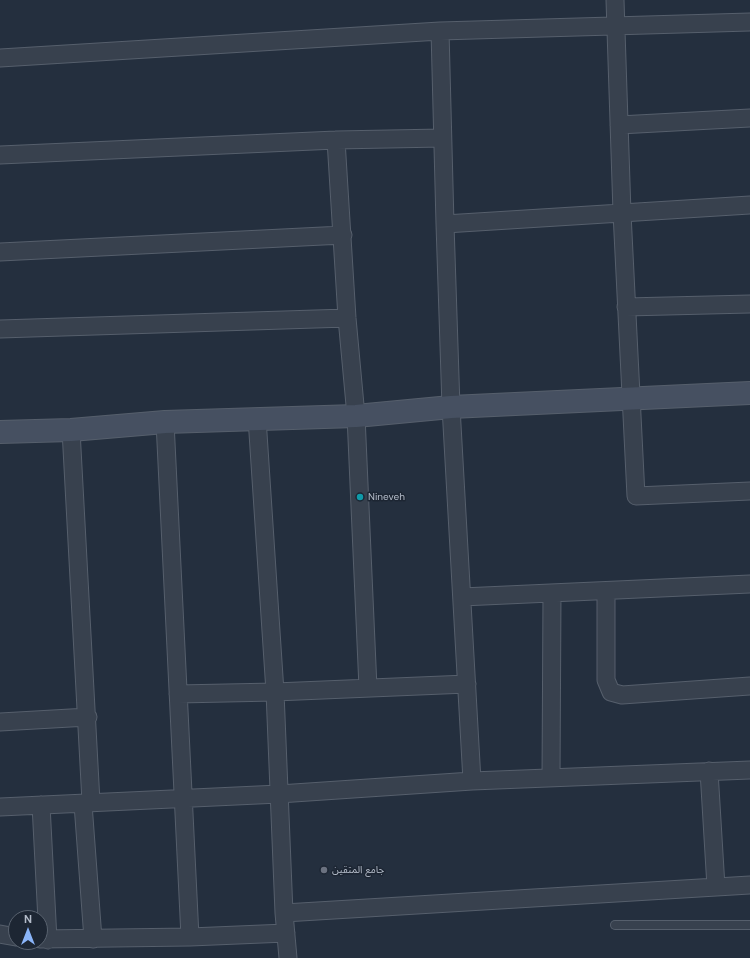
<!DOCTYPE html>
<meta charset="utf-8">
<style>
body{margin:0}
#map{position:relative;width:750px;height:958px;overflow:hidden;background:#242f3e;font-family:"DM Sans",sans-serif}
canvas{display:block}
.north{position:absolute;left:8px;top:910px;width:40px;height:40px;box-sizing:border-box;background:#1d2633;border:1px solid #59626f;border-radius:50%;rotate:0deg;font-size:11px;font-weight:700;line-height:16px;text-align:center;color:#b4bcc9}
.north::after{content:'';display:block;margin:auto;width:14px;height:18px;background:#8ab4f8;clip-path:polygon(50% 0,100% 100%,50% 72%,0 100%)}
</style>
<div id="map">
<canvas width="750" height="958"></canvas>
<div class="north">N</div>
</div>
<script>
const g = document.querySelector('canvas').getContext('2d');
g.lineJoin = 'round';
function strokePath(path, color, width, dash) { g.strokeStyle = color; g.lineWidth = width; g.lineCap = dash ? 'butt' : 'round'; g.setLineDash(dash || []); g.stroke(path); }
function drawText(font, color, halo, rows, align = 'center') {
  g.font = font + ' "DM Sans","Noto Sans Arabic",sans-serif'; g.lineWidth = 3; g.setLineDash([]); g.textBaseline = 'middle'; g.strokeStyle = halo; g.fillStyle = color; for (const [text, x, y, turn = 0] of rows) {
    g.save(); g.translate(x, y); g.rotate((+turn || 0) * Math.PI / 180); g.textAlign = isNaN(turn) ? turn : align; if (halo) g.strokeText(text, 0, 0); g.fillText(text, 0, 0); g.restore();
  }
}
const lane = new Path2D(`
 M615,925H750`);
const street = new Path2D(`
 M615,0L622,213L636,496L750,491
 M440,31L445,224L451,407L472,781
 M0,58L440,31L750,22
 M619,125L750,118
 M336,140L347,318L356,416L368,688
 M0,155L336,140L442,138
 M445,224L750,205
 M0,252L343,235
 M626,307L750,304
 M0,329L347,318
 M257,418L275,692L284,913L288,958
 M165,422L190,937
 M71,430L91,802
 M606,591V680L611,692L622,695L750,686
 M462,597L750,584
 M178,694L275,692L467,684
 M0,722L88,717
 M709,771L716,887
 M551,778L552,593
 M83,804L93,939
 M41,805L48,940
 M0,807L279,794L472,781L750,770
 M284,913L750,885
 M0,934L16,937
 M40,939L190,937L286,933`);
const secondary = new Path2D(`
 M0,432L71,430L165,422L356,416L451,407L750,393`);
strokePath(lane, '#565f6c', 10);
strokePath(street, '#565f6c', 19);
strokePath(secondary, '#565f6c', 24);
strokePath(lane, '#38414e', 8);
strokePath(street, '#38414e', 17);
strokePath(secondary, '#465061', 22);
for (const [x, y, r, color] of [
 [360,497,4,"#0f9aa8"],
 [324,870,4,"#6b7280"]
]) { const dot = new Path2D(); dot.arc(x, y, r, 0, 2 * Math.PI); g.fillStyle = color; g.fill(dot); strokePath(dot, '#1d2633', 1.5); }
drawText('10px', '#b4bcc9', '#1d2633', [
 ["Nineveh",368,497],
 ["جامع المتقين",332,870]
], 'left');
</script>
